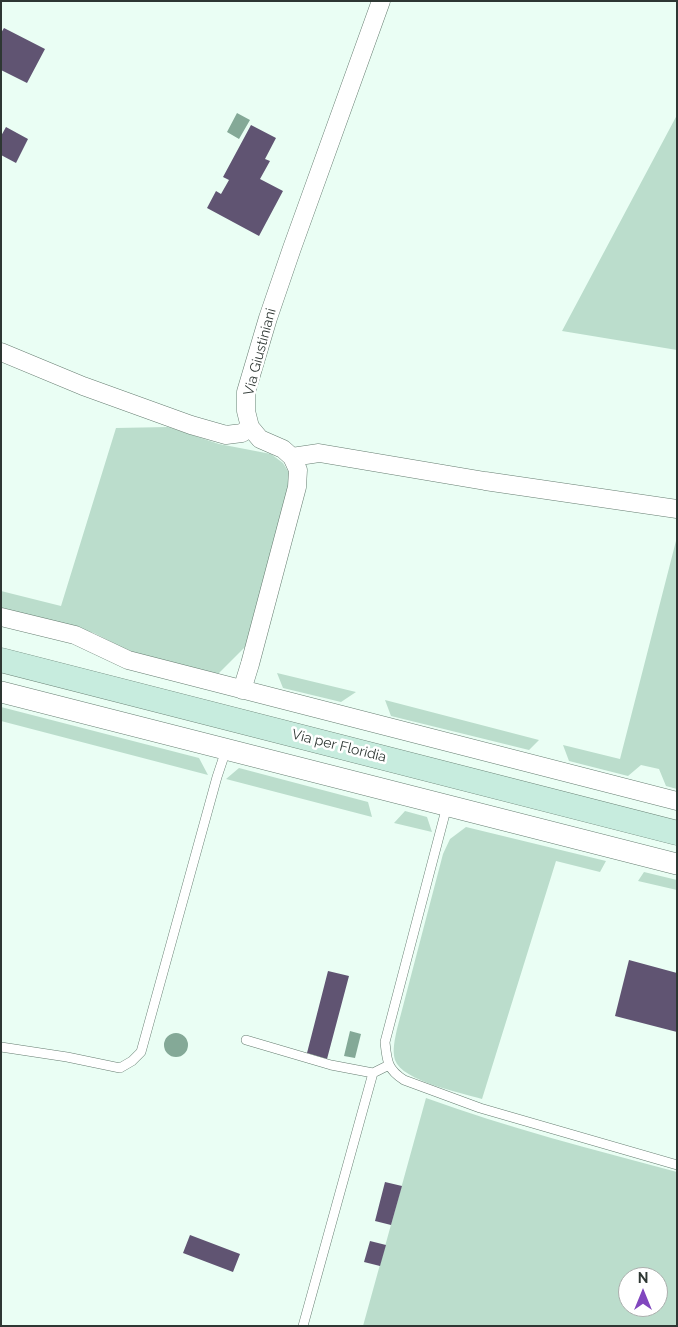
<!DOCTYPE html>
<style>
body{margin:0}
#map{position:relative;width:678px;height:1327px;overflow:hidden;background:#eafef4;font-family:Raleway,sans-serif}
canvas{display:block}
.frame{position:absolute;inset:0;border:2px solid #2e3733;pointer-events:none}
.north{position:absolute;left:618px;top:1267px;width:50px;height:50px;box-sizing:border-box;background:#fff;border:1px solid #abafad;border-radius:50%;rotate:0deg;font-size:14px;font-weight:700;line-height:20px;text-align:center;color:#2e3733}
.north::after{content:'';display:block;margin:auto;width:18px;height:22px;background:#8147be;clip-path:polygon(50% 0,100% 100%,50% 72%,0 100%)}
</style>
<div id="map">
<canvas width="678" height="1327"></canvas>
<div class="frame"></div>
<div class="north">N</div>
</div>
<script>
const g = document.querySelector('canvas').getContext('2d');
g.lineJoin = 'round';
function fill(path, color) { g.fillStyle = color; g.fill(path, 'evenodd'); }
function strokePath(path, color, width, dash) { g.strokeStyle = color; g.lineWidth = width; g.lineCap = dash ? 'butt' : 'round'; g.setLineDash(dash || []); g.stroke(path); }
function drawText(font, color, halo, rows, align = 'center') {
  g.font = font + ' Raleway,sans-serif'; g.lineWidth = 5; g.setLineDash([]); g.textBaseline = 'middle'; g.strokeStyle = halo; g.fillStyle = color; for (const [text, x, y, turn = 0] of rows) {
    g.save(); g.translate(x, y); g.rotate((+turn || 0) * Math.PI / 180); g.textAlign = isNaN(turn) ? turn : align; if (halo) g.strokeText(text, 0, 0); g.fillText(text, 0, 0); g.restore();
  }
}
fill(new Path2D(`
 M677,115V350L562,331Z
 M168,427L219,444L271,454L283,463L289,473V483L249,643L217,675L129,651L94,633L1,608V591L61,606L116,428Z
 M677,537V789L666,786L659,769L641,765L628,776L569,761L563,745L620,759Z
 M277,673L356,692L341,702L283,688Z
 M385,700L539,740L529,750L391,716Z
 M1,707L199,758L208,775L1,721Z
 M239,768L368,802L372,817L226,779Z
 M405,811L427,817L432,832L394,823Z
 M466,827L606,861L600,872L556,861L482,1099C462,1093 402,1081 395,1060C392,1050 395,1039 397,1029L443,854L450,839Z
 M644,872L677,880V890L638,881Z
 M426,1098C508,1128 592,1149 677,1172V1326H363ZM628,1277H658V1307H628Z`), '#bdc');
fill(new Path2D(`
 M237,113L250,120L239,139L227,132Z
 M350,1031L361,1034L355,1058L344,1056Z
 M164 1045a12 12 0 1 1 24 0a12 12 0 1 1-24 0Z`), '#84a997');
fill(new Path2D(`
 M4,28L45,49L27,83L1,70V33Z
 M251,125L276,138L265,159L270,161L260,179L283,191L259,236L207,208L216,191L221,194L229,180L223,177Z
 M6,127L28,139L16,163L1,155V136Z
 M629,960L677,973V1032L615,1016Z
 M328,971L349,976L327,1059L307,1053Z
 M385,1182L402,1186L391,1225L375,1221Z
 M190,1235L240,1254L233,1272L183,1253Z
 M370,1241L386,1245L380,1266L364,1262Z`), '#605472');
const service = new Path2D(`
 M447,806L385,1042C387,1061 387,1069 404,1080L480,1108L677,1165
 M246,1040L331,1065L373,1073L389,1065
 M1,1047L67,1057L120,1068L132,1061L141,1052L217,777L226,750
 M303,1326L373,1073`);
const minor = new Path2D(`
 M1,352L83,386L191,425L226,435L242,433L250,427
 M292,457L319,453L485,481L677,509
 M1,617L75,635L128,660L677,801
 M242,690L250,664L297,487L298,470L292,457L283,449L260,439L250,427L246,411V392L268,318L292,248L381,1`);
const tertiary = new Path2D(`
 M1,692L677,864`);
const secondary = new Path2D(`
 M1,660L677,833`);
strokePath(service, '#667d71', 10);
strokePath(minor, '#667d71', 19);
strokePath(tertiary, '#667d71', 22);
strokePath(secondary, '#667d71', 25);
strokePath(service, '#fff', 9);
strokePath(minor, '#fff', 18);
strokePath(tertiary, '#fff', 21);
strokePath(secondary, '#c7ecde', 24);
drawText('14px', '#2e3733', '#fff', [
 ["Via Giustiniani",260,352,-75],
 ["Via per Floridia",339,746,14]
]);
</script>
